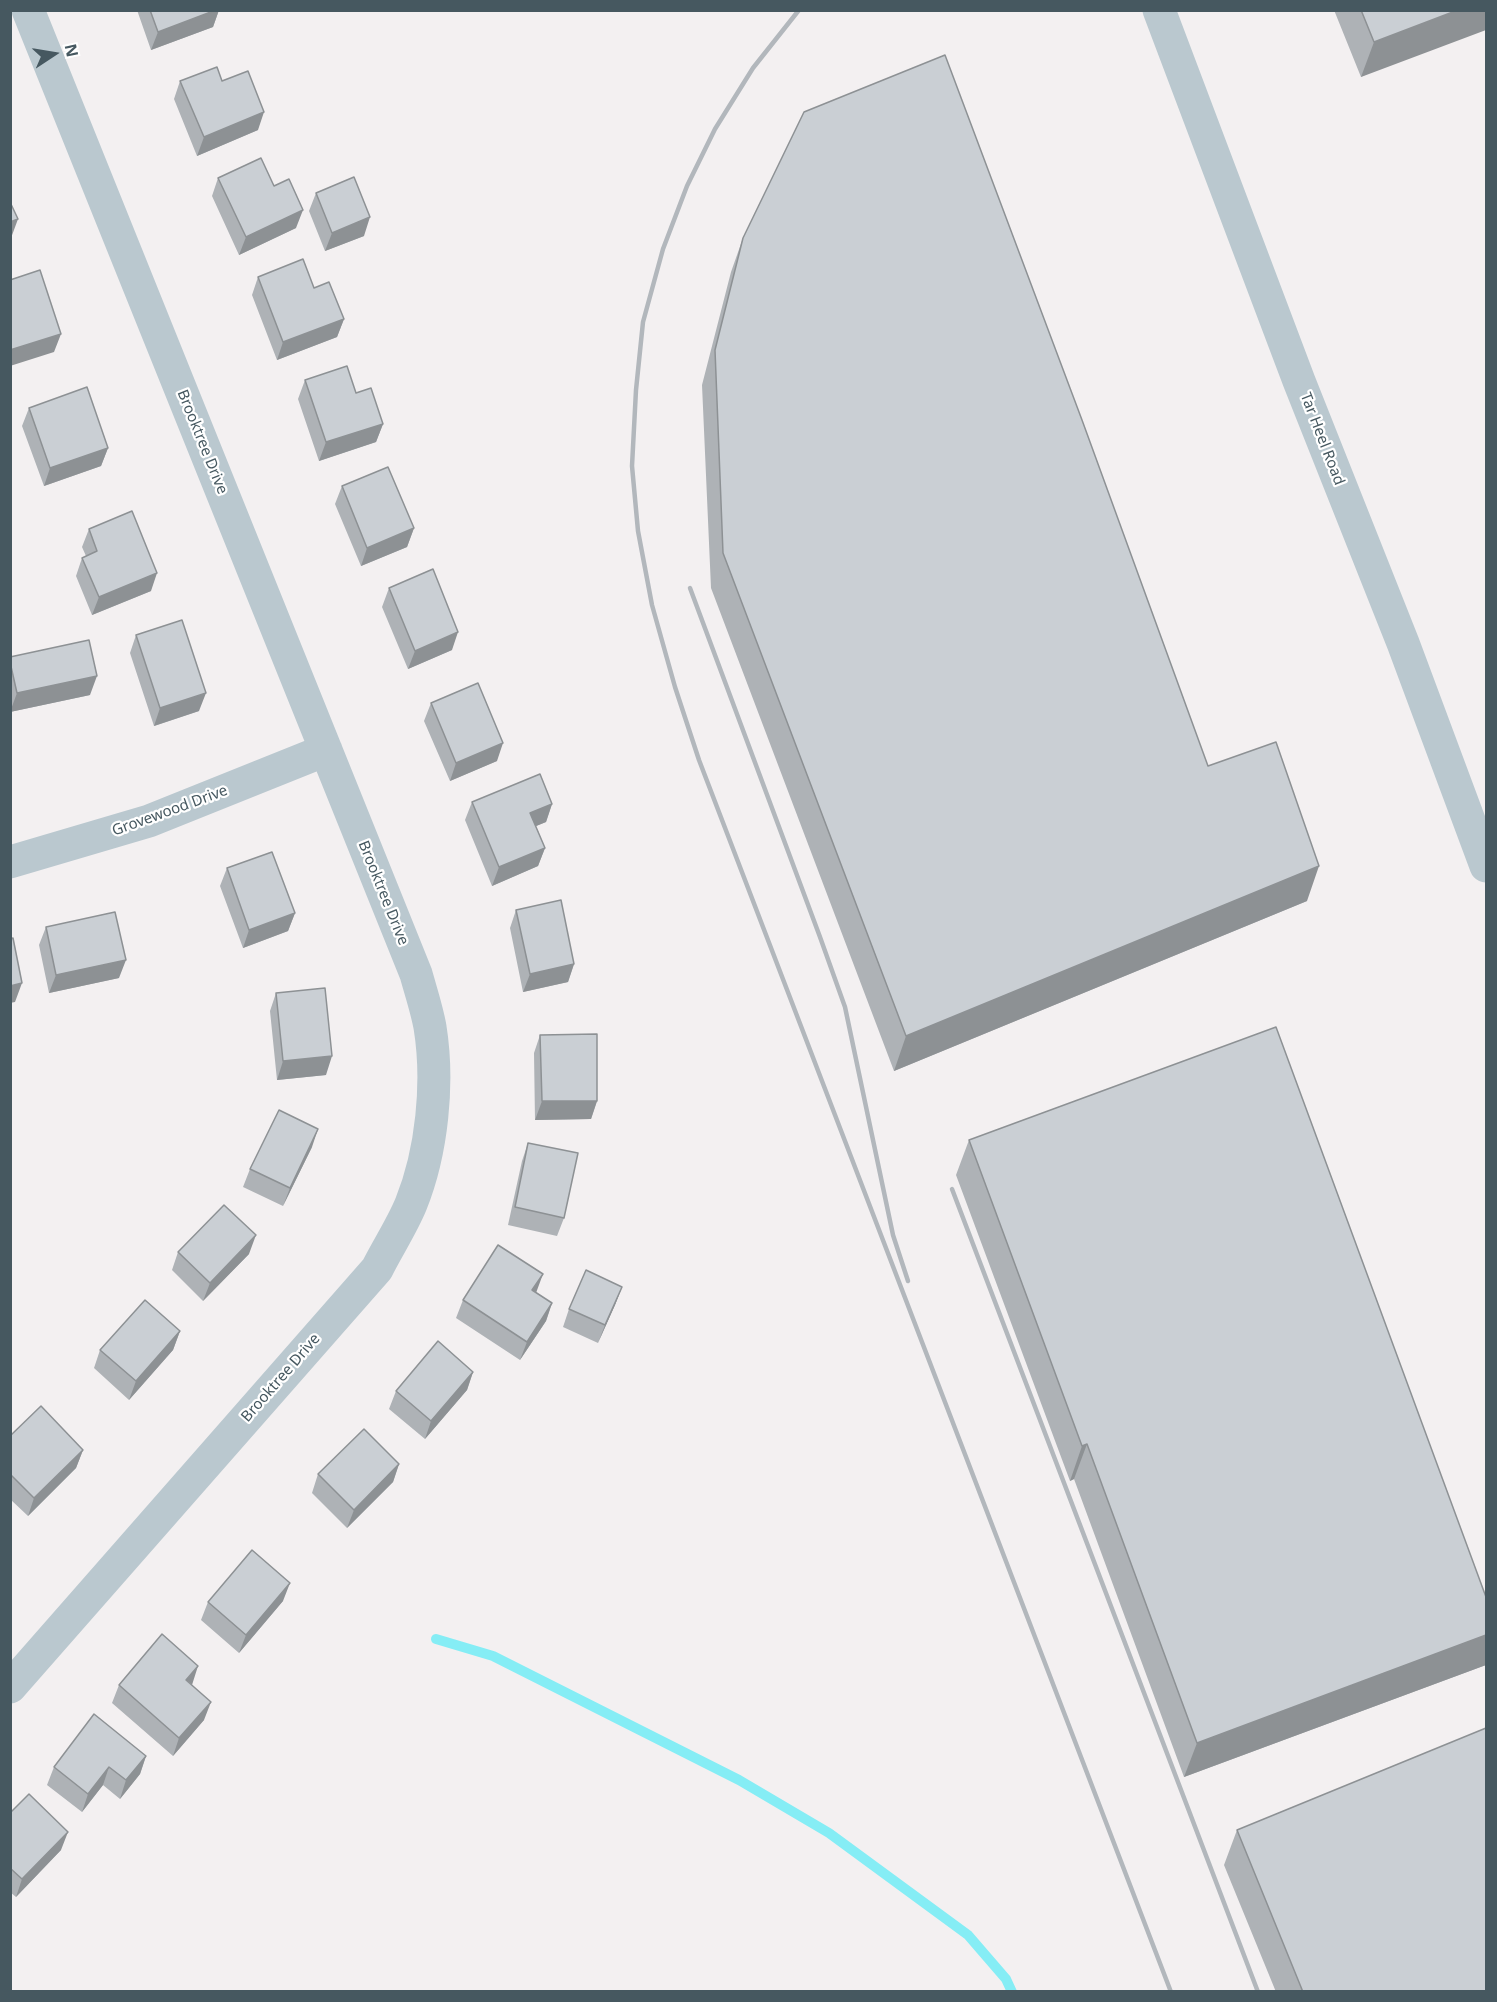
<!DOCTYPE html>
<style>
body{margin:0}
#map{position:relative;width:1497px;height:2002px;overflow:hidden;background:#f3f0f1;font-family:"Noto Sans",sans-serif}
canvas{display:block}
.frame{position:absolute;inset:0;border:12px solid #465860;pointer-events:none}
.north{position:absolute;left:24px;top:24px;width:60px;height:60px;-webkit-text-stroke:4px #fff;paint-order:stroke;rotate:78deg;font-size:16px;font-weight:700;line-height:24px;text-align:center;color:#465860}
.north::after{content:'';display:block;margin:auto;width:21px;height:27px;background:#465860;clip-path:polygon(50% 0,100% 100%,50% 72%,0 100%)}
</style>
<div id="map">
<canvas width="1497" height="2002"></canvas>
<div class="frame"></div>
<div class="north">N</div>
</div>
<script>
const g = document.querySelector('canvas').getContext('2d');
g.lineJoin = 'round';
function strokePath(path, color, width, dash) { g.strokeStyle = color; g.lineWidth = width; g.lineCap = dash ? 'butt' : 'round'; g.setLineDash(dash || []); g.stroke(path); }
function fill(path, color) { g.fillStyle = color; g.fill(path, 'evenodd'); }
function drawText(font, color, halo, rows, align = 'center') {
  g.font = font + ' "Noto Sans",sans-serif'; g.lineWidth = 4.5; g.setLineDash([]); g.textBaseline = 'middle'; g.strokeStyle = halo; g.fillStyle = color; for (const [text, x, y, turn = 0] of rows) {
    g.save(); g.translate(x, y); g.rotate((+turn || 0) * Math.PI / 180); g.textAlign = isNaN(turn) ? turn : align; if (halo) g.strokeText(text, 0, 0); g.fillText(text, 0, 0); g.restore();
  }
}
strokePath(new Path2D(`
 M436,1639L493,1656L739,1780L829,1833L968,1935L1006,1979L1012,1992`), '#85edf5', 10);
strokePath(new Path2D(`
 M1159,10L1299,381L1403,643L1486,866
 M10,862L149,821L326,750
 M10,1687L377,1269C388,1247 402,1226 411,1204C432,1152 439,1083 430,1027C427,1010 421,992 416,974L28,10`), '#bac8cf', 33);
strokePath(new Path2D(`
 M799,10L753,68L715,129L687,186L663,249L643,322L636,390L632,466L638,531L652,605L675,687L699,760L1171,1992
 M690,588L820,937L845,1007L893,1235L908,1281
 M952,1189L1258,1992`), '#b2b7bc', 4.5);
fill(new Path2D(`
 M137,10H219L213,27L151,50Z
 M1334,10H1486L1361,77Z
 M180,81H222L258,130L197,156L174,99Z
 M218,178L274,186L296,228L239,255L212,196Z
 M316,193L364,236L325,251L309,211Z
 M743,238L1208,766L1307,901L894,1071L711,588L702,385L731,272Z
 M258,277L314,288L344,319L337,337L277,360L252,295Z
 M305,380L356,393L383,424L376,442L319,461L298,399Z
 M29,408L108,448L101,466L44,486L22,426Z
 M342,486L414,528L407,547L361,566L335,504Z
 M89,529L151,591L92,615L76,576L82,558L86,556L82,547Z
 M389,588L452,650L408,669L382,607Z
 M136,635L199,711L154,726L130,653Z
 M10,657L90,695L10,712Z
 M431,703L497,761L450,781L424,721Z
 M472,802L552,804L546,822L536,826L545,848L538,866L492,886L465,820Z
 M227,868L295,913L288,931L243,948L220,886Z
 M516,910L574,964L568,982L523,992L510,928Z
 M46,927L119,978L49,993L39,945Z
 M276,993L326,1075L277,1080L270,1011Z
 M540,1035L597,1101L591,1119L535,1120L534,1053Z
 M969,1140L1486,1597V1665L1184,1777L1074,1479L1070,1481L956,1175Z
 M528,1143L564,1218L557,1236L508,1225L522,1161Z
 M312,1147L283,1206L243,1187L250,1169Z
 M178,1252L249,1254L203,1301L172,1270Z
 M622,1287L615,1305L598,1343L563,1327L569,1309Z
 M536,1293L552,1303L546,1321L520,1360L456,1318L463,1300Z
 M180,1331L173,1350L129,1400L94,1368L100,1350Z
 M473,1372L467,1390L425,1439L389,1409L396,1391Z
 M10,1436L83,1450L76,1468L28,1516L10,1499Z
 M399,1464L393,1482L347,1528L312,1493L318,1474Z
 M283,1601L239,1653L201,1620L208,1602Z
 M119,1685H192L204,1720L173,1756L112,1703Z
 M146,1756L140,1774L120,1799L103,1785L82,1812L47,1785L54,1767Z
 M10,1813L61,1850L16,1897L10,1892Z
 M1237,1830L1486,1992H1276L1224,1865Z`), '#aeb2b6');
fill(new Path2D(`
 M216,10H219L213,27L151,50L158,32Z
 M1458,10H1486V30L1361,77L1374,42Z
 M264,112L258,130L197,156L204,137Z
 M303,210L296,228L239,255L246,237Z
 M370,217L364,236L325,251L332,233Z
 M18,219L11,238H10V222Z
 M344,319L337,337L277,360L283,342Z
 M61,334L54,352L10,366V350Z
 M383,424L376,442L319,461L326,442Z
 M108,448L101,466L44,486L50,468Z
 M414,528L407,547L361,566L367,548Z
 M157,573L151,591L92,615L99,597Z
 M458,632L452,650L408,669L415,651Z
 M97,676L90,695L10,712L17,693Z
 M206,693L199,711L154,726L160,708Z
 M503,743L497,761L450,781L456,763Z
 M552,804L546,822L524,831L530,813Z
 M545,848L538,866L492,886L499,867Z
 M1319,866L1307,901L894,1071L906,1036Z
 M295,913L288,931L243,948L249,930Z
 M126,960L119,978L49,993L56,975Z
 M574,964L568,982L523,992L530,974Z
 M22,983L15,1002L10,1003V986Z
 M332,1056L326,1075L277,1080L283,1061Z
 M542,1101H597L591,1119L535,1120Z
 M318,1129L312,1147L283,1206L290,1188Z
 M256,1235L249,1254L203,1301L210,1283Z
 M543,1274L536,1293L532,1290Z
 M622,1287L615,1305L598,1343L605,1325Z
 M552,1303L546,1321L520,1360L527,1342Z
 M180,1331L173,1350L129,1400L136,1381Z
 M473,1372L467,1390L425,1439L431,1421Z
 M1087,1444L1074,1479L1070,1481L1082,1446Z
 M83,1450L76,1468L28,1516L34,1498Z
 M399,1464L393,1482L347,1528L354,1510Z
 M290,1583L283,1601L239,1653L246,1635Z
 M1486,1635V1665L1184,1777L1197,1743Z
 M198,1666L192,1685L186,1680Z
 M211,1702L204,1720L173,1756L179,1738Z
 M146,1756L140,1774L120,1799L126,1780Z
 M109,1767L103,1785L82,1812L88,1794Z
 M68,1832L61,1850L16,1897L22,1879Z`), '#8d9194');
const building = new Path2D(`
 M150,10H216L158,32Z
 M1361,10H1458L1374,42Z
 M945,55L1082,420L1208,766L1276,742L1319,866L906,1036L723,553L715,350L743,238L804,112Z
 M217,67L222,81L248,71L264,112L204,137L180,81Z
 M261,158L274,186L289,179L303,210L246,237L218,178Z
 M354,177L370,217L332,233L316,193Z
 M10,202L18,219L10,222Z
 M303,259L314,288L329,282L344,319L283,342L258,277Z
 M40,270L61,334L10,350V280Z
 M347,366L356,393L371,388L383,424L326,442L305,380Z
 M87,387L108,448L50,468L29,408Z
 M388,467L414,528L367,548L342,486Z
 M132,511L157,573L99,597L82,558L97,551L89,529Z
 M433,569L458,632L415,651L389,588Z
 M182,620L206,693L160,708L136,635Z
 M89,640L97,676L17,693L10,662V657Z
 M478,683L503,743L456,763L431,703Z
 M540,774L552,804L530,813L545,848L499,867L472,802Z
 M272,852L295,913L249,930L227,868Z
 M561,900L574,964L530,974L516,910Z
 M115,912L126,960L56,975L46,927Z
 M13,938L22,983L10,986V939Z
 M325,988L332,1056L283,1061L276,993Z
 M1276,1027L1486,1597V1635L1197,1743L1087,1444L1082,1446L969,1140Z
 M597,1034V1101H542L540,1035Z
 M279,1110L318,1129L290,1188L250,1169Z
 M528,1143L578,1153L564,1218L515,1207Z
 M224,1205L256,1235L210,1283L178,1252Z
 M498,1245L543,1274L532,1290L552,1303L527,1342L463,1300Z
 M586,1270L622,1287L605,1325L569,1309Z
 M145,1300L180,1331L136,1381L100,1350Z
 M438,1341L473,1372L431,1421L396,1391Z
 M41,1406L83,1450L34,1498L10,1474V1436Z
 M364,1429L399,1464L354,1510L318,1474Z
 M252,1550L290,1583L246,1635L208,1602Z
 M162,1634L198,1666L186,1680L211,1702L179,1738L119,1685Z
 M94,1714L146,1756L126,1780L109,1767L88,1794L54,1767Z
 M1486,1728V1992H1303L1237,1830Z
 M29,1794L68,1832L22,1879L10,1868V1813Z`);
fill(building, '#cacfd4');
strokePath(building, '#8d9194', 1.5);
drawText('15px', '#465860', '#fff', [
 ["Tar Heel Road",1322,439,69],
 ["Brooktree Drive",202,442,68],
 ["Grovewood Drive",170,811,-20],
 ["Brooktree Drive",383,893,68],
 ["Brooktree Drive",281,1378,-49]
]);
</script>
